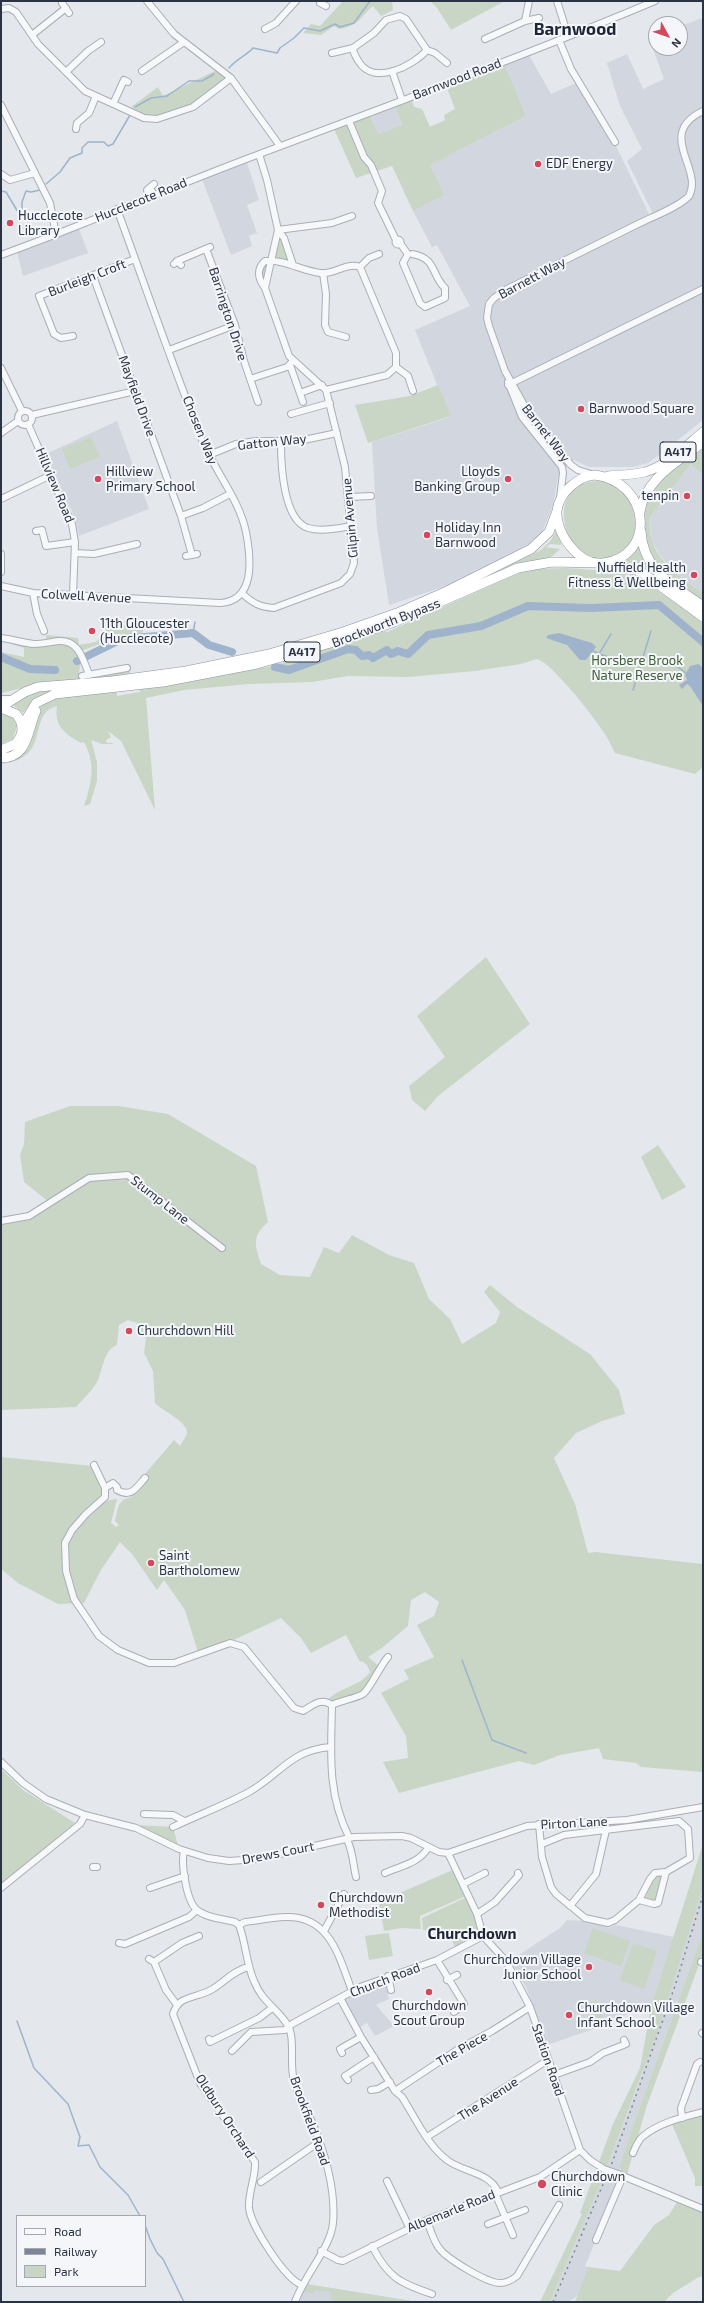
<!DOCTYPE html>
<style>
body{margin:0}
#map{position:relative;width:704px;height:2303px;overflow:hidden;background:#e4e7ec;font-family:"Exo 2",sans-serif}
canvas{display:block}
.frame{position:absolute;inset:0;border:2px solid #2b3445;pointer-events:none}
.legend{position:absolute;left:16px;top:2215px;width:130px;height:72px;box-sizing:border-box;background:#f4f6f9;border:1px solid #a4a8b1;margin:0;padding:5px 7px;list-style:none;font-size:12px;color:#2b3445}
.legend li{display:flex;align-items:center;gap:8px;height:20px}
.legend b{width:20px;border:1px solid #a4a8b1}
.north{position:absolute;left:648px;top:16px;width:40px;height:40px;box-sizing:border-box;background:#f4f6f9;border:1px solid #a4a8b1;border-radius:50%;rotate:130deg;font-size:11px;font-weight:700;line-height:16px;text-align:center;color:#2b3445}
.north::after{content:'';display:block;margin:auto;width:14px;height:18px;background:#d1495b;clip-path:polygon(50% 0,100% 100%,50% 72%,0 100%)}
</style>
<div id="map">
<canvas width="704" height="2303"></canvas>
<div class="frame"></div>
<ul class="legend">
<li><b style="height:5px;background:#f7f8fa"></b>Road</li>
<li><b style="height:5px;background:#7d8696"></b>Railway</li>
<li><b style="height:11px;background:#c9d6c5"></b>Park</li>
</ul>
<div class="north">N</div>
</div>
<script>
const g = document.querySelector('canvas').getContext('2d');
g.lineJoin = 'round';
function fill(path, color) { g.fillStyle = color; g.fill(path, 'evenodd'); }
function strokePath(path, color, width, dash) { g.strokeStyle = color; g.lineWidth = width; g.lineCap = dash ? 'butt' : 'round'; g.setLineDash(dash || []); g.stroke(path); }
function drawText(font, color, halo, rows, align = 'center') {
  g.font = font + ' "Exo 2",sans-serif'; g.lineWidth = 4; g.setLineDash([]); g.textBaseline = 'middle'; g.strokeStyle = halo; g.fillStyle = color; for (const [text, x, y, turn = 0] of rows) {
    g.save(); g.translate(x, y); g.rotate((+turn || 0) * Math.PI / 180); g.textAlign = isNaN(turn) ? turn : align; if (halo) g.strokeText(text, 0, 0); g.fillText(text, 0, 0); g.restore();
  }
}
fill(new Path2D(`
 M703,18V420L659,455L648,463L633,467H589L574,460L566,465L558,476L553,506L540,537L507,557L449,585L389,605L377,528L372,442L450,417L415,330L470,306L437,245L432,247L413,211L443,195L429,165L526,116L505,65L529,55L551,94L576,83L617,148L649,214L652,212L627,161L642,149L620,106L607,63L627,54L643,89L664,79L649,38L656,35V48H680V26Z
 M395,106L402,125L378,134L370,115Z
 M247,163L259,200L247,205L257,233L249,236L252,246L231,255L202,179Z
 M79,229L88,253L23,276L17,252Z
 M117,421L149,509L79,536L75,518L46,454Z
 M692,463L703,475V593L672,570L660,555L652,541L649,519Z
 M703,1887V1932L627,2143L621,2166L623,2176L585,2266L588,2267L578,2295L569,2302H550L604,2175L642,2075Z
 M567,1920L586,1921L609,1928L616,1925L674,1937L651,2007L607,2021L608,2024L547,2045L526,1987L511,1962V1960L560,1928Z
 M385,1982L389,1999L376,2005L394,2026L375,2036L367,2023L359,2028L345,1999Z
 M306,2284L418,2302H299Z`), '#d2d6de');
fill(new Path2D(`
 M343,1H392L393,10L381,16L373,6C358,19 360,25 339,29L334,26L321,35L303,33L311,24L320,26Z
 M430,1H505L451,30L437,8Z
 M505,65L526,116L430,165L444,195L413,211L392,166L356,178L334,129L370,115L378,134L402,125L395,106L412,101L414,107L422,109L430,127L445,120L444,115L455,109L447,88Z
 M219,69L226,76C218,92 177,115 158,116C149,117 138,111 131,107L158,87L163,96Z
 M278,230L294,267L270,260L262,284L261,264L271,258Z
 M438,385L451,416L368,443L355,405L410,396Z
 M91,437L100,457L70,469L62,449Z
 M703,445V475L691,464L649,519C650,526 650,534 652,540C659,564 684,579 703,593V601C669,579 642,568 644,521C645,508 646,497 653,486C661,474 691,455 703,445Z
 M602,481C607,483 615,484 619,488C638,502 644,545 617,556C564,576 537,479 602,481Z
 M558,527L562,536L561,545L550,544L546,547L560,549L548,560L515,566L422,608L347,636L286,654L217,670L133,683L51,691L36,698L23,713L13,705L23,696L39,689L160,677L260,658L316,643L422,606L541,550L551,540Z
 M639,542L669,589C654,577 641,562 621,562Z
 M566,568L608,571L636,576L703,621V767L695,774L615,753C611,746 608,738 603,731C594,717 551,662 537,659L521,664L475,671L408,677L348,676L312,682L249,684L184,690L146,698L155,810L121,741L108,731L111,737L106,740L107,743H114L112,744H102L91,740L97,762V781L90,804L84,806C92,782 96,764 84,742L81,743C64,734 54,725 57,706C25,715 54,758 1,764V760L28,745C34,734 32,723 37,712C48,689 94,694 117,692V696L140,692V689L273,666L380,629L387,632L516,574L532,569Z
 M123,621L142,623L143,632L140,635L118,637L81,651L79,648L80,667L78,677L129,670L130,674L75,681H52L1,693V652L24,657V648L11,644L12,640L46,644V635L78,638L79,645L96,642L101,636L102,623Z
 M1,712L13,718L17,726L13,739L1,744Z
 M486,957L530,1024L438,1096L425,1111L412,1100L409,1086L445,1057L417,1016Z
 M70,1106H118L168,1114L256,1166L268,1222C251,1237 255,1245 261,1264L280,1275L310,1277L324,1247L339,1253L352,1235L389,1255L414,1263L429,1299L450,1319L462,1344L496,1323L500,1312L484,1292L490,1285L517,1307L590,1354L619,1390L625,1414L602,1421L576,1433L554,1458L575,1504L588,1553L595,1552L703,1564V1772L641,1767L636,1763L603,1759L599,1748L560,1755L534,1765L519,1761L399,1793L383,1762L408,1758L406,1736L381,1693L409,1679L404,1670L434,1657L417,1625L434,1616L439,1602L425,1592L411,1600L408,1626L382,1648L368,1657L380,1667L368,1689L363,1694L332,1705L327,1701C338,1687 360,1687 370,1672L367,1665L362,1661L360,1662L346,1635L311,1653L301,1638L281,1618L199,1656L185,1610L164,1580L157,1590L132,1554L120,1542L101,1570L84,1603L58,1604L18,1583L1,1569V1457L92,1466L102,1487V1497C76,1520 60,1533 65,1570L69,1566C68,1559 65,1548 67,1542C74,1523 97,1500 117,1499L111,1523L116,1527L119,1525L115,1521C118,1509 117,1500 131,1497L144,1480V1475L174,1440L180,1446C182,1442 187,1436 187,1432C187,1421 162,1411 155,1403L153,1371L144,1353L146,1339L137,1323L128,1320L119,1325L117,1345C103,1350 103,1371 97,1382C92,1391 83,1399 76,1407L1,1410V1221L29,1216L50,1203L24,1182L20,1155L24,1144L25,1122Z
 M658,1145L686,1187L662,1200L641,1157Z
 M1,1769L23,1790L75,1823L1,1884Z
 M137,1825L173,1827L179,1849L136,1828Z
 M703,1844V1887L657,2033L604,2175L550,2302H540L582,2214L580,2213L613,2124L640,2068L651,2007Z
 M455,1869L466,1896L420,1916L421,1929L401,1928L384,1931L379,1902Z
 M666,1872L658,1903L639,1900L650,1879Z
 M467,1897L478,1927V1932L472,1939L456,1948L448,1934L423,1930L422,1918Z
 M593,1928L630,1941L621,1966L584,1953Z
 M703,1932V1954L647,2105L626,2178L623,2176L620,2166L627,2143Z
 M389,1933L393,1956L369,1960L365,1936Z
 M633,1943L657,1951L644,1989L620,1980Z
 M596,2000L603,2019L593,2022L587,2003Z
 M703,2112V2186H695V2178L671,2122Z
 M679,2199L703,2209V2276L699,2277L673,2293L664,2302H575L588,2267L620,2271L654,2225L669,2215Z
 M306,2284L418,2302H331L333,2298H330L331,2292L315,2290L314,2294L304,2291L299,2302Z`), '#c9d6c5');
fill(new Path2D(`
 M559,633L592,643L596,647L586,660H580L567,645L546,638L548,635Z
 M699,664L703,668V706L690,686L687,684L682,689L679,685L687,680L685,675L690,666Z`), '#9fb4cc');
strokePath(new Path2D(`
 M229,68C236,59 246,56 253,48L277,53L280,48L294,38L304,28L320,31L335,24L340,27L354,23L370,1
 M135,107L151,98L167,96L189,81H202L214,74
 M46,184L60,172L70,158L82,153V148L88,142H104L108,146L113,144L130,115
 M1,191L6,192L18,212L22,211V202L26,191L31,192L40,190
 M193,633L195,622
 M593,651C603,656 618,660 630,661C655,662 664,655 686,673
 M599,654L611,634
 M633,690L651,631
 M462,1660L492,1740L526,1753
 M17,2021L34,2068L68,2104L80,2137L78,2146L89,2145L100,2167L128,2195L140,2216
 M145,2225L150,2239L157,2253L163,2259L184,2302`), '#9fb4cc', 1.5);
strokePath(new Path2D(`
 M1,657L30,669L55,670
 M77,661L122,639L193,633L209,645L232,652
 M275,667L289,670L348,649L356,650L362,656L369,655L373,658L387,650L391,654L398,651L408,654L428,635L481,626L528,606L591,608L659,605L703,642`), '#9fb4cc', 8);
const minor = new Path2D(`
 M147,1L174,34L231,78L280,146
 M557,1L568,36
 M62,3L69,13
 M320,3L326,6
 M1,9L9,8L16,12L38,44L85,91L144,118L157,119L193,107L231,78
 M400,16L406,19L427,50C413,66 374,86 359,62C356,57 353,53 353,48L374,33L386,20Z
 M525,21L539,18
 M265,29L276,23L296,1
 M32,35L66,8
 M485,39L525,21L529,1
 M559,40L571,69L615,142
 M427,50L435,53L447,63
 M332,53L353,48
 M142,71L184,42
 M392,71L402,100
 M66,72L88,51L101,42
 M113,104L124,80L128,82
 M1,105L50,203L56,235
 M349,121L364,157L371,165L382,191L378,203L396,240
 M76,129L77,123L89,113L96,96
 M1,174L10,180L35,173
 M154,194L151,190H147L154,184
 M278,230L332,223L352,216
 M278,230L284,238L293,265
 M395.5 242a2.5 2.5 0 1 1 5 0a2.5 2.5 0 1 1-5 0Z
 M400,243L407,253
 M206,249L235,325L244,361L258,402
 M1,255C87,224 171,187 257,155C390,105 524,56 655,1
 M407,256L403,263L420,303L425,307L445,298V288C431,275 437,258 412,254
 M177,261L210,247
 M174,264L177,261L181,265
 M360,267L369,258L379,254
 M323,273L326,294L325,325L328,332L346,337
 M93,276L181,516L192,555
 M265,288C258,279 256,269 265,261C284,259 302,271 320,273C335,275 345,262 360,267L396,353V367L408,376L413,391
 M73,336L61,338L54,334L39,296L135,259
 M169,350L235,325
 M290,365L303,402
 M1,368L22,411
 M250,379L287,367L292,362
 M508,382L522,417L562,467L563,473L560,498
 M508,385L703,289
 M326,390L387,375L396,367
 M300,393L322,385
 M18 418a7 7 0 1 1 14 0a7 7 0 1 1-14 0Z
 M291,414L330,403
 M32,415L135,391
 M28,424L72,524L75,542L73,595
 M1,433L18,421
 M281,443C281,464 283,520 308,528C322,532 338,528 352,526
 M209,455L236,444L256,441H299L337,433
 M591,474L578,470L571,465L529,414L505,371L489,326L487,318L489,304L494,298L507,289C551,267 594,246 638,224C652,217 679,207 689,196C704,169 655,134 703,111
 M350,497L371,496
 M1,499L51,475
 M181,516L203,508L230,494
 M36,531L42,530L46,546L75,542
 M75,553L94,554L137,544
 M1,554V572
 M186,556L197,554
 M1,586L33,593L220,603C256,601 251,558 246,532C239,498 213,469 201,437C171,362 145,285 117,209
 M33,593L37,614L44,631
 M242,593C252,603 260,607 274,608L341,583L350,574L354,563L345,467L326,390L289,356L265,288L278,230L267,180L259,154
 M1,638C12,639 23,643 34,644C42,644 50,642 59,641C79,640 83,660 89,674
 M82,676L127,668
 M1,699H13
 M1,1221L29,1216L89,1178L128,1175L222,1248
 M94,1465L105,1488V1497L86,1514L72,1530L65,1543L66,1571L74,1599L99,1636L118,1650L149,1663H174L230,1643L244,1647L294,1708L303,1711C313,1705 321,1697 332,1705
 M105,1488L113,1483L117,1487V1490C131,1498 136,1488 145,1478
 M332,1705C331,1753 327,1793 349,1837
 M332,1705C342,1700 354,1699 363,1694C370,1689 380,1666 388,1657
 M1,1762L23,1783L46,1799L85,1815L136,1828L179,1849L208,1858L229,1861L258,1859L354,1837L402,1836L411,1838L439,1852L448,1853L527,1826L627,1820L703,1807
 M144,1814L173,1815L184,1821
 M539,1824L542,1857L551,1887L556,1894L585,1918L608,1923L615,1920L639,1900L650,1879L655,1873L666,1872L690,1858L688,1829L679,1821L564,1835L542,1844
 M173,1827C198,1815 225,1805 249,1792C281,1774 290,1750 331,1747
 M349,1837L348,1842C353,1853 353,1864 356,1877
 M184,1851C181,1863 186,1901 197,1910C206,1918 224,1919 235,1922L239,1925C246,1943 246,1963 254,1981C262,2002 277,2008 287,2024C296,2037 289,2064 294,2081C298,2095 306,2109 312,2122C325,2153 336,2189 333,2223C331,2247 304,2276 295,2302
 M448,1853L477,1914L483,1936L506,1961L530,2007L580,2150L590,2160L604,2169
 M93,1867H97
 M385,1873C401,1866 419,1863 428,1848
 M463,1884L485,1873
 M1,1888L80,1824L85,1815
 M150,1888L185,1876
 M639,1900L654,1904L658,1903L666,1872
 M570,1906L596,1874L606,1830
 M477,1914L495,1902L519,1875L518,1873
 M239,1925L245,1922C258,1921 272,1917 285,1917C330,1915 339,1957 352,1991
 M324,1931L344,1894
 M119,1943L125,1944L189,1917L197,1910
 M149,1959L154,1962L166,1990L177,2005
 M437,1960L464,2004L454,2012
 M154,1962L182,1943L199,1936
 M701,1962L703,1963
 M248,1967C232,1971 224,1983 211,1990C202,1995 191,1996 182,2001C177,2004 175,2008 173,2014L200,2083L255,2162C256,2177 248,2192 249,2208C251,2226 285,2279 302,2285
 M388,1976L391,1990
 M447,1980L457,1975
 M340,1998L361,2037L395,2091L402,2097C415,2117 427,2145 447,2160C462,2172 490,2172 498,2192
 M702,2033L703,2034
 M209,2039L210,2042L259,2018L272,2008
 M232,2051L251,2032L285,2030L292,2024L360,1987L437,1960L483,1936
 M342,2053L340,2049L361,2037
 M554,2075L590,2062L603,2053L626,2044L624,2040
 M348,2080L345,2076L374,2057
 M371,2090L378,2089L390,2082
 M395,2091L457,2050L492,2031L530,2007
 M682,2118L681,2108L697,2064L700,2062
 M427,2137L548,2060
 M633,2153C635,2148 638,2141 642,2137C658,2123 683,2117 703,2112
 M618,2174L703,2209
 M387,2181L409,2227
 M261,2182L319,2142
 M495,2193L513,2235
 M427,2220C430,2229 433,2240 439,2248C447,2259 487,2283 500,2283C507,2283 512,2280 517,2276L559,2205
 M488,2224L525,2210
 M596,2240L623,2176
 M372,2246C388,2277 399,2283 432,2294
 M321,2251L338,2260L343,2261L427,2220L540,2177L580,2150`);
const highway = new Path2D(`
 M594,475C651,481 657,557 603,563C579,566 555,533 557,511C559,493 577,477 594,475Z
 M608,476C620,475 632,475 645,472C667,466 686,446 703,432
 M640,512C645,478 678,462 703,442
 M641,531C643,571 673,585 703,606
 M606,564L640,571L703,617
 M1,707L25,692L38,687L112,681L186,671L269,654L343,632L397,613L447,591L531,549L549,532L557,511
 M1,708L16,714C24,724 24,735 15,744L1,750
 M22,730L25,721L36,703L55,694L163,682L257,664L348,638L394,622L518,568L552,562L598,563
 M1,758C29,758 27,730 36,711`);
strokePath(minor, '#a9aeb7', 8);
strokePath(highway, '#8b94a3', 10);
strokePath(minor, '#f7f8fa', 6);
strokePath(highway, '#fff', 9);
strokePath(new Path2D(`
 M553,2302L612,2163L675,1986L703,1895`), '#7d8696', 1.5, [2, 4]);
const minorBridge = new Path2D(`
 M604,2169L618,2174`);
strokePath(minorBridge, '#a9aeb7', 8, []);
strokePath(minorBridge, '#f7f8fa', 6);
for (const [x, y, r, color] of [
 [538,164,4,"#d1495b"],
 [10,223,4,"#d1495b"],
 [581,409,4,"#d1495b"],
 [98,479,4,"#d1495b"],
 [508,479,4,"#d1495b"],
 [687,496,4,"#d1495b"],
 [427,535,4,"#d1495b"],
 [694,575,4,"#d1495b"],
 [92,631,4,"#d1495b"],
 [129,1331,4,"#d1495b"],
 [151,1563,4,"#d1495b"],
 [321,1905,4,"#d1495b"],
 [589,1967,4,"#d1495b"],
 [429,1992,4,"#d1495b"],
 [569,2015,4,"#d1495b"],
 [542,2184,5,"#d1495b"]
]) { const dot = new Path2D(); dot.arc(x, y, r, 0, 2 * Math.PI); g.fillStyle = color; g.fill(dot); strokePath(dot, '#f4f6f9', 1.5); }
for (const [x, y, w] of [
 [678,452,36],
 [302,652,36]
]) { const box = new Path2D(); box.roundRect(x - w / 2, y - 10, w, 20, 3); g.fillStyle = '#f4f6f9'; g.fill(box); strokePath(box, '#2b3445', 1); }
drawText('bold 12px', '#2b3445', null, [
 ["A417",678,452],
 ["A417",302,652]
]);
drawText('13px', '#2b3445', '#f4f6f9', [
 ["Barnwood Road",457,79,-21],
 ["Hucclecote Road",141,200,-22],
 ["Burleigh Croft",87,278,-21],
 ["Barnett Way",532,278,-28],
 ["Barrington Drive",228,314,72],
 ["Mayfield Drive",137,396,70],
 ["Chosen Way",200,430,68],
 ["Barnet Way",546,433,52],
 ["Gatton Way",272,442,-6],
 ["Hillview Road",55,485,67],
 ["Gilpin Avenue",350,518,-95],
 ["Colwell Avenue",86,596,3],
 ["Brockworth Bypass",386,623,-21],
 ["Stump Lane",160,1200,38],
 ["Pirton Lane",574,1823,-3],
 ["Drews Court",278,1853,-11],
 ["Church Road",385,1980,-21],
 ["The Piece",462,2049,-30],
 ["Station Road",548,2060,71],
 ["The Avenue",488,2099,-33],
 ["Oldbury Orchard",225,2116,57],
 ["Brookfield Road",310,2121,70],
 ["Albemarle Road",451,2211,-22]
]);
drawText('13px', '#2b3445', '#f4f6f9', [
 ["EDF Energy",546,164],
 ["Hucclecote",18,216],
 ["Library",18,231],
 ["Barnwood Square",589,409],
 ["Hillview",106,472],
 ["Primary School",106,487],
 ["Lloyds",500,472,"right"],
 ["Banking Group",500,487,"right"],
 ["tenpin",679,496,"right"],
 ["Holiday Inn",435,528],
 ["Barnwood",435,543],
 ["Nuffield Health",686,568,"right"],
 ["Fitness & Wellbeing",686,583,"right"],
 ["11th Gloucester",100,624],
 ["(Hucclecote)",100,639],
 ["Churchdown Hill",137,1331],
 ["Saint",159,1556],
 ["Bartholomew",159,1571],
 ["Churchdown",329,1898],
 ["Methodist",329,1913],
 ["Churchdown Village",581,1960,"right"],
 ["Junior School",581,1975,"right"],
 ["Churchdown",429,2006,"center"],
 ["Scout Group",429,2021,"center"],
 ["Churchdown Village",577,2008],
 ["Infant School",577,2023],
 ["Churchdown",551,2177],
 ["Clinic",551,2192]
], 'left');
drawText('13px', '#3f6138', '#f4f6f9', [
 ["Horsbere Brook",637,661],
 ["Nature Reserve",637,676]
]);
drawText('bold 15px', '#1d2536', '#f4f6f9', [
 ["Churchdown",472,1934]
]);
drawText('bold 17px', '#1d2536', '#f4f6f9', [
 ["Barnwood",575,29]
]);
</script>
